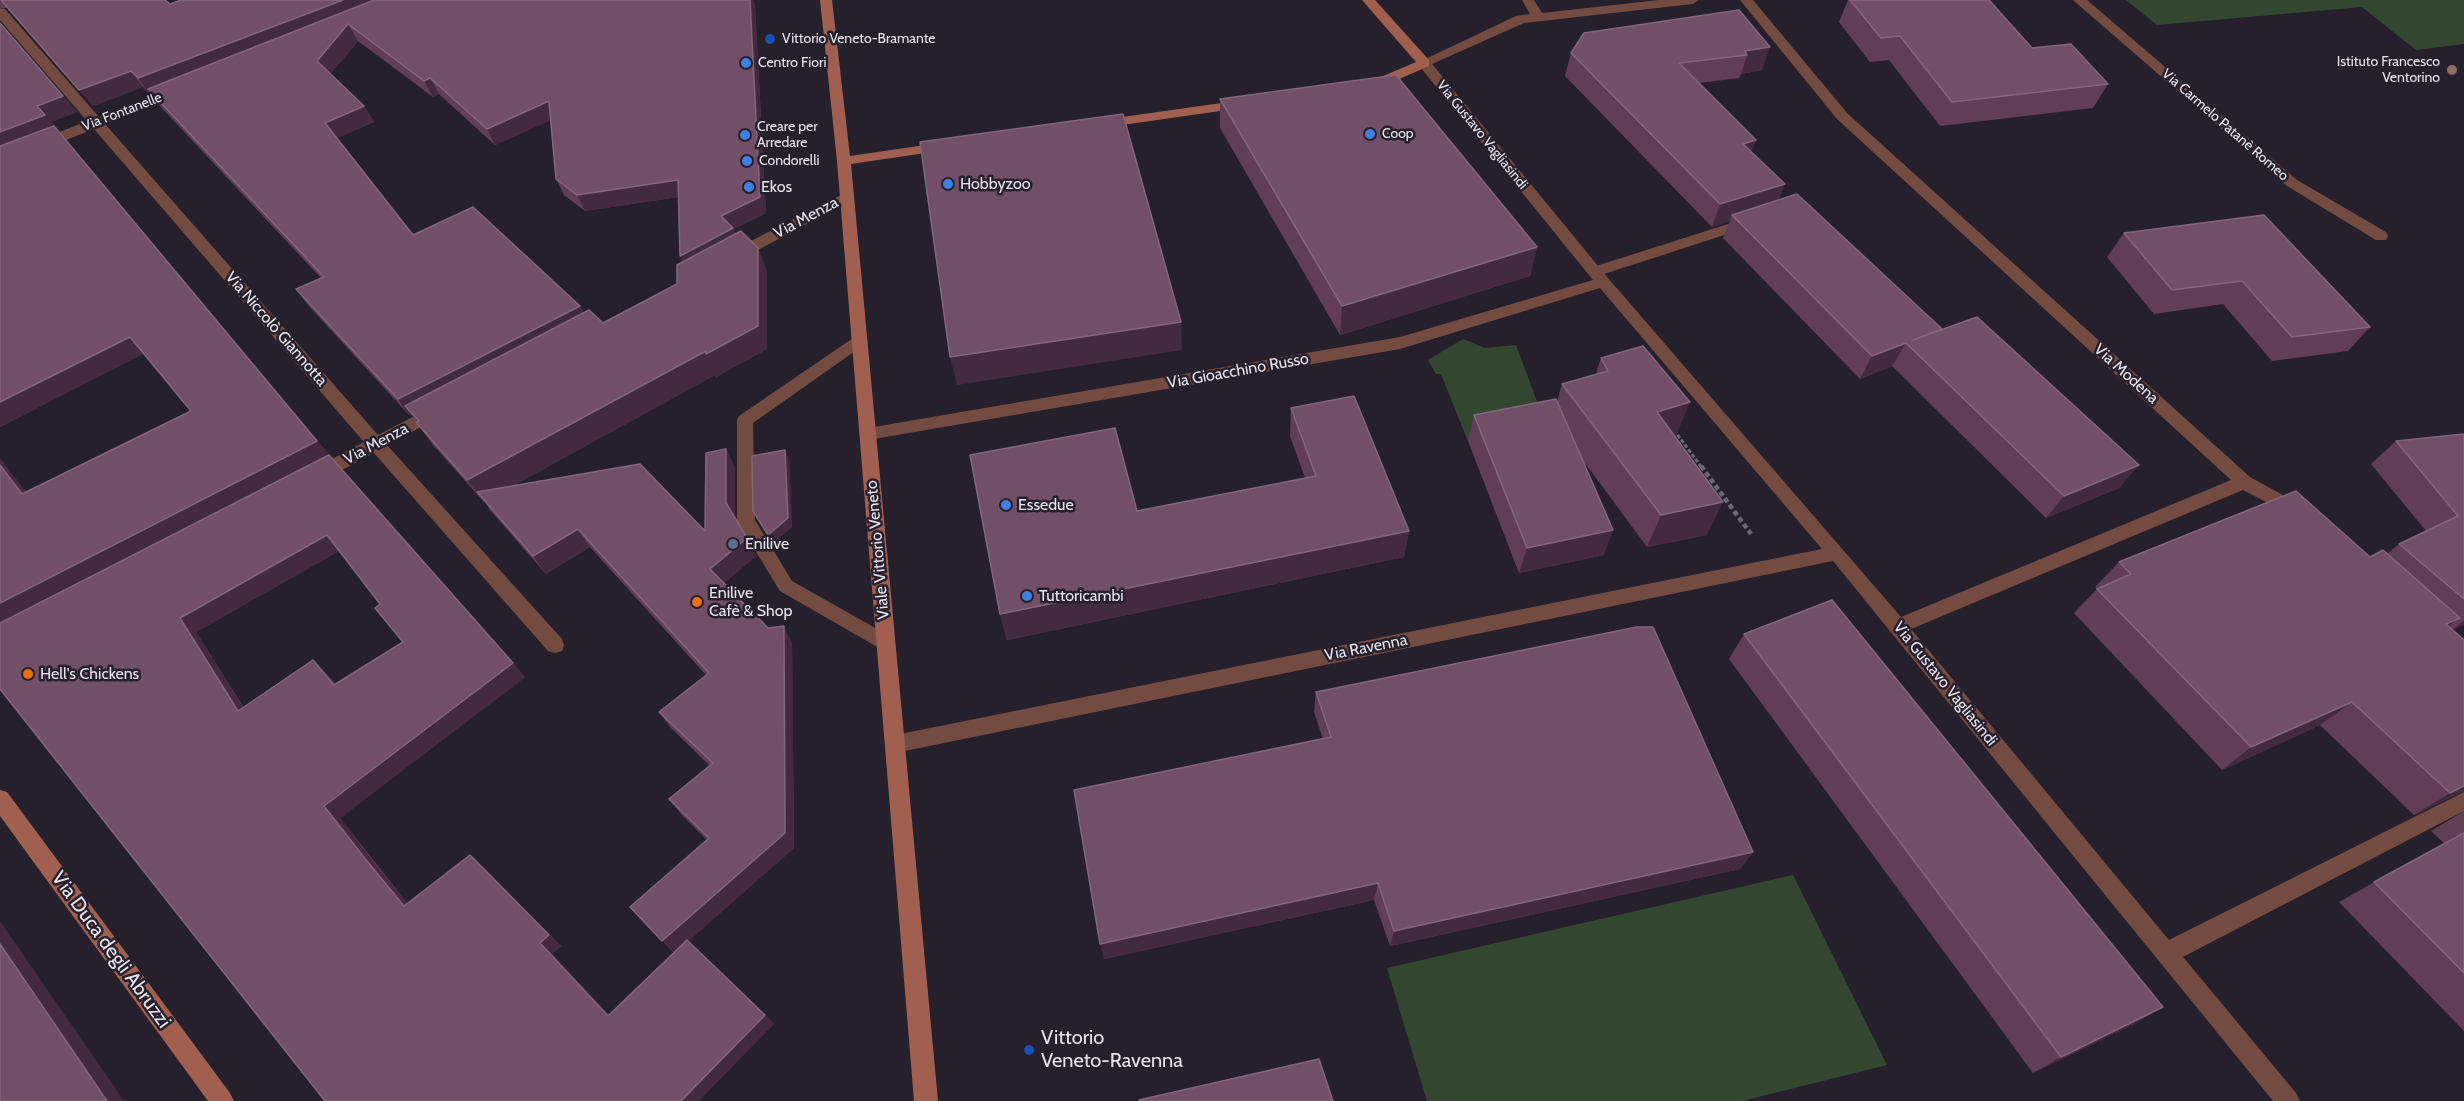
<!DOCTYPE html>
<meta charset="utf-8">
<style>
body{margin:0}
canvas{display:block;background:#26202d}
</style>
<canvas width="2464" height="1101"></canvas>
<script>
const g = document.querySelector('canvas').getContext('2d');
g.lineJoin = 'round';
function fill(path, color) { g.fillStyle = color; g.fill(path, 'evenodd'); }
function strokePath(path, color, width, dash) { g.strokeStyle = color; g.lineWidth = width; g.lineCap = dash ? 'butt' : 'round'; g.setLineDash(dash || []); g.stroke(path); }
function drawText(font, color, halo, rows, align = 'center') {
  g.font = font + ' Cabin,sans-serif'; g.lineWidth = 5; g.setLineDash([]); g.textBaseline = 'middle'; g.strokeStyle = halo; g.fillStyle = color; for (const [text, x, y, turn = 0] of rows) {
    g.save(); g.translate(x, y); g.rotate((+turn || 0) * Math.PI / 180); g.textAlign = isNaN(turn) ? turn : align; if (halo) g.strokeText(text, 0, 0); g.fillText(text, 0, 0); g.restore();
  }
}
fill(new Path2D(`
 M2126,0H2464V44L2416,50L2362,7L2157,25Z
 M1463,339L1485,348L1516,345L1546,426L1468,441L1441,374H1436L1428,360Z
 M1793,875L1887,1065L1742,1101H1427L1387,968Z`), '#334730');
strokePath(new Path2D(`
 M1674,430L1702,468`), '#6c6773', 3, [4, 2]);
strokePath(new Path2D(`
 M1701,466L1751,534`), '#6c6773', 4.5, [5, 3]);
fill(new Path2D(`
 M2073,0H2087L2297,180L2386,232L2388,236L2386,240H2376L2287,186Z
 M1750,217L1757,222L1755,225L1595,277L1587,272L1590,268Z
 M859,334L867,340L865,344L753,423L755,520L792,581L893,638L895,644L893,650L886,652L780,591L737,521V420L739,416Z
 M2464,792V811L2175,961L2167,964L2159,961L2156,953L2159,945Z`), '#744b40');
fill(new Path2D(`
 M1522,0H1534L1542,13L1659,0H1699L1693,4L1524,23L1432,64L1608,278L1901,617L2231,480L1837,119L1740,0H1753L1847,113L2250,477L2301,505L2304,510L2301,515L2295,517L2243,490L1911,629L2296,1093L2300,1101H2273L1833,561L895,753L888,750L885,744L888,738L895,735L1822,549L1600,288L1400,349L868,440L862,439L860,434L862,429L868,428L1400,337L1593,280L1417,63L1516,16L1530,14Z
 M0,8L5,9L99,117L173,87H183V93L105,124L378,435L430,408H442L444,412L442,416L387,445L562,639L564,645L562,651L555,653L548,651L374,453L323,480H311L308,475L311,470L364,442L94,129L0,166V156L87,121L0,20Z
 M847,192L852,194L854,197L852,200L739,260L734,261L726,256L729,252Z`), '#744b40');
fill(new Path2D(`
 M820,0H832L850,156L946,142L953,146L946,150L851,164L938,1101H914L837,161Z
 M1362,0H1375L1429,60V66L1379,88H1369V82L1416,62Z
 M1243,100L1250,104L1248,107L1101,128L1094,124L1101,120Z
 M0,790L7,792L230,1093L234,1101H208L0,816Z`), '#a1604f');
fill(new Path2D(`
 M0,0H165L170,4L181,0H753L755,5L766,213L734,229L736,234L758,248L767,272V349L716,377L715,375L514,485L705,531L726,449L735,468V518L747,538L756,556L724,583L768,628L792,643L794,848L688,941L765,1015L774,1024L325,1101L26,492L191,411L144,353L0,427V23L77,112L51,122L330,456L525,677L340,818L408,904L470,855L483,867L561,946L552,954L609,1015L674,953L630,907L707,840L681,814L669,799L710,766L671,728L659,712L706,675L590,547L546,574L490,510L485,502H484L433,445L416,422H417L411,414L409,415L308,305L296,289L321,278L160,106L152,94L150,95L143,87L93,106L7,8H0ZM358,41L433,97L439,94L495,145L550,120L556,179L564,195L585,211L678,197L682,262L677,284L603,323L584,313L413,235L337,138L374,122L364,106L330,74ZM339,551L380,604L403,642L336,684L327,674L244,708L196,632Z
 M1848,0H1989L2032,48L2108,84L2093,108L1940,126L1889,60L1870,62L1839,22Z
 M1739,10L1762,70L1741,74L1739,78L1699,83L1756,140L1751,152L1779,200L1942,329L2119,488L2046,518L1892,366L1860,379L1723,238L1730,221L1712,227L1565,76L1571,53Z
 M1220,99L1537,247L1530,276L1340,335L1220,128Z
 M2124,233L2370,327L2348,351L2272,361L2223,304L2154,314L2107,257Z
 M1601,358L1676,436H1674L1707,535L1647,547L1582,459L1604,555L1519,573L1468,441L1474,415L1557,402L1562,384L1596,374Z
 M1291,408L1409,531L1404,557L1007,640L1000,614L1137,511L1305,478L1290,436Z
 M2464,434V625L2452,630L2464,640V791L2414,815L2320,725L2222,770L2074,613L2097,589L2095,587L2119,562L2370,557L2387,554L2399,544L2426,531L2371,464L2396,441Z
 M789,458L792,527L772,543L753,511Z
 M1744,634L2163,1007L2132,1025L2033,1073L1729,659Z
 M1316,692L1753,852L1740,869L1390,946L1374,900L1104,959L1323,739L1314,712Z
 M2464,811V1031L2339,902L2444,843L2431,831Z`), '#623d56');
fill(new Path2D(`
 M343,0H395L148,89L152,94L150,95L138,78Z
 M750,0H753L755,5L766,213L734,229L740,244L687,272L680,256Z
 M348,24L358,41L327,78L317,61Z
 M1770,47L1762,70L1741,74L1747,55L1745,51Z
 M131,71L143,87L93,106L79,90Z
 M430,78L439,94L433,97L424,81Z
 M63,96L77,112L51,122L58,131L0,154V132L37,106Z
 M549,101L556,118L495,145L487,129Z
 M364,106L374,122L335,139L325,123Z
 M1756,140L1747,163L1743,144Z
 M67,142L330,456L0,627V603L317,441Z
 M678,180L685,196L585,211L577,195Z
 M1785,184L1776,207L1732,215L1730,221L1712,227L1720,204Z
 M1537,247L1530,276L1340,335L1342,306Z
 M758,248L767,272V349L716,377L715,375L486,501L477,492L485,502H484L467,480Z
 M580,306L589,322L405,406L411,414L409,415L398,399Z
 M1181,322L1182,350L957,385L950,357Z
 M130,337L145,353L0,427V402Z
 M1906,343L1892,366L1860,379L1872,356Z
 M1690,402L1676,436L1644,446L1657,412Z
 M726,449L735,468V521L726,503Z
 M785,450L789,458L792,527L772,543L768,535Z
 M0,458L40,509L22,494L0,465Z
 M2139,465L2119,488L2046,518L2064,496Z
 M1723,502L1707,535L1647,547L1661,515Z
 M578,529L590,547L546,574L533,556Z
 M1613,530L1604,555L1519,573L1527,548Z
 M1409,531L1404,557L1007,640L1000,614Z
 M327,535L341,550L196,632L254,725L238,711L180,618Z
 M747,538L756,556L720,586L710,569Z
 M2460,618L2427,642L2446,624Z
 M2464,621V625L2449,632Z
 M784,626L792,643L794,848L675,953L662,941L785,833Z
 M313,660L327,674L349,699L334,685Z
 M513,663L525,677L340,818L378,868L419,917L404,906L363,856L324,806Z
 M2352,702L2320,725L2222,770L2251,747Z
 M2464,786V791L2414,815L2450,793Z
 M1753,852L1740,869L1390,946L1394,931Z
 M470,855L483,867L561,946L552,954L620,1026L608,1016L540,943Z
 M1378,883L1374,900L1104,959L1100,944Z
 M0,921L124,1101H107L0,944Z
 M2163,1007L2132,1025L2033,1073L2061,1057Z
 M765,1015L774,1024L699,1101H681Z`), '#442a3f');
const building = new Path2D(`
 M1,0H165L170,4L181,0H343L138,78L131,71L79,90Z
 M374,0H750L760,197L721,216L733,228L680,256L678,180L577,195L556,179L549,101L487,129L430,78L424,81L348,24L317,61L364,106L325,123L413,235L473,207L580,306L398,399L296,289L324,277L148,89Z
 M1850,0H1989L2032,48L2071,44L2108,84L1952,102L1900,36L1881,38Z
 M1739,10L1770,47L1745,51L1747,55L1679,63L1756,140L1743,144L1785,184L1720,204L1571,53L1584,33Z
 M0,23L63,96L37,106L45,115L0,132Z
 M1396,75L1537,247L1342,306L1220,99Z
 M1123,114L1181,322L950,357L920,142Z
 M54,126L317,441L0,603V465L22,494L191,411L130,337L0,402V146Z
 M1797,194L1942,329L1913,340L1977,317L2139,465L2064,496L1906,343L1872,356L1732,215Z
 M2264,215L2370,327L2292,337L2242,281L2172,290L2124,233Z
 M741,231L758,248V326L706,354V351L467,480L416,422L419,421L405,406L589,310L603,323L677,284V265Z
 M1643,346L1690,402L1657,412L1723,502L1661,515L1562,384L1608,371L1601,358Z
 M1354,396L1409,531L1000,614L970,455L1115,428L1137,511L1316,476L1291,408Z
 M1556,399L1613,530L1527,548L1474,415Z
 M2464,434V599L2399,544L2458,516L2396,441Z
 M726,449V503L747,538L710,569L768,628L784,626L785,833L662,941L630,907L709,838L669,799L713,763L659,712L709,673L578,529L533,556L477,492L640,464L705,531L706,453Z
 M785,450L788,518L768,535L753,511L752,456Z
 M329,455L513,663L324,806L363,856L404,906L470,855L549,935L540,943L608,1016L687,940L765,1015L681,1101H325L0,689V623ZM327,535L380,604L375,608L403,642L334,685L313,660L238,711L180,618Z
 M2296,491L2370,557L2383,550L2460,618L2446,624L2464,640V786L2450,793L2352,702L2251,747L2097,589L2131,574L2119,562Z
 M1832,600L2163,1007L2061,1057L1744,634Z
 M1637,627H1653L1753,852L1394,931L1378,883L1100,944L1074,790L1331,737L1316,692Z
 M2464,833V973L2374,882Z
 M0,944L107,1101H0Z
 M1319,1059L1333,1101H1140L1139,1100Z`);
fill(building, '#704f67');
strokePath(building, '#83667c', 1.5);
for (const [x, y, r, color] of [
 [770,39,6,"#1a4fb4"],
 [746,63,6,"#3f7fe0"],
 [2452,70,6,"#8d6e63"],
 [1370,134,6,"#3f7fe0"],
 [745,135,6,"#3f7fe0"],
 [747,161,6,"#3f7fe0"],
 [948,184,6,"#3f7fe0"],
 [749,187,6,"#3f7fe0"],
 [1006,505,6,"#3f7fe0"],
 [733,544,6,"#5c6f8a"],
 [1027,596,6,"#3f7fe0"],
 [697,602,6,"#e8710a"],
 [28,674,6,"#e8710a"],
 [1029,1050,6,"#1a4fb4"]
]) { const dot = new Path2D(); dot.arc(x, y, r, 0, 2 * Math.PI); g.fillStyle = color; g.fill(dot); strokePath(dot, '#26202d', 2); }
drawText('14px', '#e8e4ed', '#26202d', [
 ["Vittorio Veneto-Bramante",782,39],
 ["Istituto Francesco",2440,62,"right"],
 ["Ventorino",2440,78,"right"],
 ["Centro Fiori",758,63],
 ["Creare per",757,127],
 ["Arredare",757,143],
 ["Coop",1382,134],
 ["Condorelli",759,161]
], 'left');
drawText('14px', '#e8e4ed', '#26202d', [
 ["Via Fontanelle",122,112,-21],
 ["Via Carmelo Patanè Romeo",2225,125,41],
 ["Via Gustavo Vagliasindi",1482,135,51]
]);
drawText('16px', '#e8e4ed', '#26202d', [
 ["Hobbyzoo",960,184],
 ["Ekos",761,187],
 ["Essedue",1018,505],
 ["Enilive",745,544],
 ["Enilive",709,593],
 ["Cafè & Shop",709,611],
 ["Tuttoricambi",1039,596],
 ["Hell's Chickens",40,674]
], 'left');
drawText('16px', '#e8e4ed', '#26202d', [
 ["Via Menza",806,218,-28],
 ["Via Niccolò Giannotta",276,329,49],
 ["Via Gioacchino Russo",1238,371,-10],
 ["Via Modena",2126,374,42],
 ["Via Menza",376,444,-28],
 ["Viale Vittorio Veneto",878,550,-95],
 ["Via Ravenna",1366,648,-11],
 ["Via Gustavo Vagliasindi",1945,684,51]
]);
drawText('20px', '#e8e4ed', '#26202d', [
 ["Via Duca degli Abruzzi",111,950,54]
]);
drawText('20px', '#e8e4ed', '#26202d', [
 ["Vittorio",1041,1038],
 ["Veneto-Ravenna",1041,1061]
], 'left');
</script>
